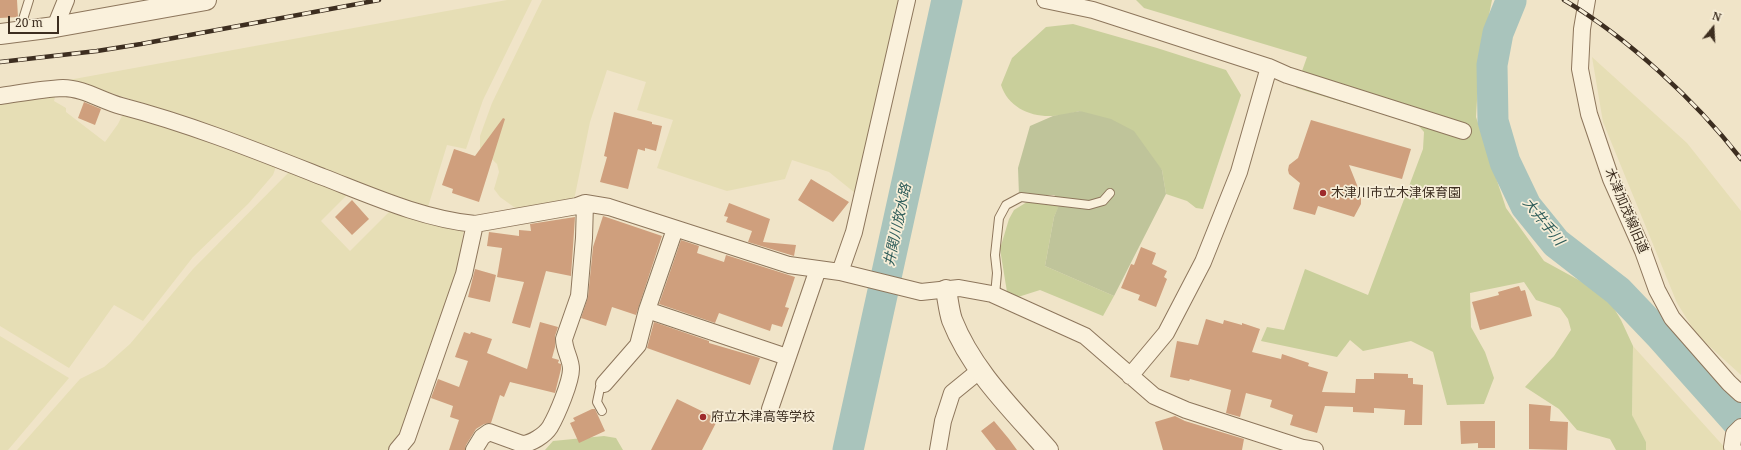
<!DOCTYPE html>
<meta charset="utf-8">
<style>
body{margin:0}
#map{position:relative;width:1741px;height:450px;overflow:hidden;background:#f0e4c8;font-family:"Noto Serif",serif}
canvas{display:block}
.north{position:absolute;left:1693px;top:8px;width:40px;height:40px;-webkit-text-stroke:3px #f7eed8;paint-order:stroke;rotate:18deg;font-size:11px;font-weight:700;line-height:16px;text-align:center;color:#3d2e20}
.north::after{content:'';display:block;margin:auto;width:14px;height:18px;background:#3d2e20;clip-path:polygon(50% 0,100% 100%,50% 72%,0 100%)}
.scale{position:absolute;left:8px;top:16px;width:51px;height:18px;box-sizing:border-box;border:2px solid #3d2e20;border-top:0;padding-left:5px;font-size:12px;line-height:14px;white-space:nowrap;color:#3d2e20;-webkit-text-stroke:3px #f7eed8;paint-order:stroke}
</style>
<div id="map">
<canvas width="1741" height="450"></canvas>
<div class="north">N</div>
<div class="scale">20 m</div>
</div>
<script>
const g = document.querySelector('canvas').getContext('2d');
g.lineJoin = 'round';
function fill(path, color) { g.fillStyle = color; g.fill(path, 'evenodd'); }
function strokePath(path, color, width, dash) { g.strokeStyle = color; g.lineWidth = width; g.lineCap = dash ? 'butt' : 'round'; g.setLineDash(dash || []); g.stroke(path); }
function drawText(font, color, halo, rows, align = 'center') {
  g.font = font + ' "Noto Serif","Noto Sans JP",serif'; g.lineWidth = 3.5; g.setLineDash([]); g.textBaseline = 'middle'; g.strokeStyle = halo; g.fillStyle = color; for (const [text, x, y, turn = 0] of rows) {
    g.save(); g.translate(x, y); g.rotate((+turn || 0) * Math.PI / 180); g.textAlign = isNaN(turn) ? turn : align; if (halo) g.strokeText(text, 0, 0); g.fillText(text, 0, 0); g.restore();
  }
}
fill(new Path2D(`
 M507,0H532L483,100L466,149L447,145L427,210L202,122L89,86L63,81Z
 M542,0H901L855,193L829,172L792,160L785,179L727,191L657,168L673,120L637,110L646,82L607,70L590,122L574,200L518,210L500,197L494,189L499,172L497,164L480,148V136L492,103Z
 M1592,57L1687,143L1741,211V375L1697,335L1677,303L1603,122Z
 M56,94L54,101L66,108V112L105,142L118,124L125,110L277,164L273,175L248,204L193,257L143,321L114,305L69,368L0,326V96Z
 M292,169L350,192L321,221L350,251L393,208L464,228L459,260L460,270L403,435L391,450H17L80,379L104,367L130,344L193,269Z
 M0,336L69,378L8,450H0Z
 M1633,346L1727,450H1646V442L1632,416Z`), '#e6deb5');
fill(new Path2D(`
 M1136,0H1492L1479,65L1476,117L1506,208L1544,261L1606,295L1621,320L1633,346L1632,415L1646,442V450H1616L1610,439L1577,430L1559,409L1525,387L1554,356L1571,330L1568,319L1560,308L1536,300L1524,282L1470,293L1471,327L1485,352L1494,378L1484,404L1447,405L1433,352L1411,341L1363,351L1350,340L1337,357L1261,341L1267,327L1284,330L1305,269L1368,295L1423,149L1424,132L1418,125L1296,88L1307,57L1144,8Z
 M1073,24L1157,48L1226,70L1241,95L1203,209L1196,208L1187,201L1166,194L1162,170L1080,111C1071,113 1061,116 1052,116C1030,117 1008,107 1001,85L1012,58L1046,27Z
 M1027,202L1059,206L1054,217L1045,266L1114,296L1103,316L1040,290L1018,297L1007,292L1000,249L1009,219L1014,210Z
 M604,436L616,438L623,450H545L553,441Z`), '#c9cf9b');
fill(new Path2D(`
 M1080,111L1111,119L1134,131L1162,170L1166,194L1114,296L1045,266L1054,217L1061,200L1054,195H1019L1018,168L1030,126L1053,116Z`), '#bfc49a');
strokePath(new Path2D(`
 M1511,1L1498,33L1492,65L1493,121L1505,162L1526,206L1556,243L1618,291L1659,334L1741,426
 M848,450L947,0`), '#a9c4bc', 31);
fill(new Path2D(`
 M0,0H17L18,17L0,18Z
 M84,102L101,109L95,125L78,118Z
 M614,112L652,122V124L662,126L656,151L645,148V151L638,149L628,189L600,182L607,157L604,156Z
 M503,118L505,119L479,202L452,193L453,189L442,185L454,149L475,156Z
 M1311,120L1411,149L1402,179L1349,165L1361,195V204L1354,217L1318,206L1315,215L1293,209L1300,183L1289,174L1288,170L1289,165L1298,158Z
 M811,179L849,202L833,222L798,200Z
 M352,200L369,219L352,235L335,217Z
 M729,203L770,219L763,242L796,245L794,256L748,242L752,231L726,222L728,217L724,216Z
 M603,216L662,236L636,315L612,307L606,326L581,318L588,297L593,247Z
 M575,217L571,276L546,271L530,328L512,323L524,282L497,277L502,248L487,246L489,232L519,236V230L531,231L530,224Z
 M681,240L699,246L697,253L724,262L726,255L795,277L785,307L789,308L782,327L772,324L770,331L719,313L715,323L659,304Z
 M1141,247L1156,253L1152,264L1167,271L1164,277L1167,279L1156,307L1138,300L1140,295L1121,288L1131,264L1134,265Z
 M475,269L496,275L490,302L468,297Z
 M1519,286L1521,291L1525,290L1532,316L1480,330L1472,302L1499,295L1498,292Z
 M1206,319L1223,324L1224,320L1242,325V323L1260,329L1252,352L1281,359L1282,354L1309,363L1308,366L1328,372L1322,392L1355,393L1356,379H1374V373L1408,374V378H1413V384L1423,385L1422,425H1404L1405,410L1374,408V413L1353,412V407L1325,406L1317,433L1290,425L1293,415L1270,407L1272,400L1246,393L1240,417L1226,413L1231,390L1190,379L1189,381L1170,377L1177,341L1198,345Z
 M540,322L558,327L555,336V347L552,358L559,360L558,363L561,364V369L555,393L510,382L504,397L500,395L491,423L484,424L476,429L466,445L465,450H449L459,420L450,417L453,406L431,398L438,379L459,387L468,361L455,357L464,332L470,334L471,332L492,339L487,353L527,369Z
 M654,322L709,341V343L760,358L750,385L647,348Z
 M677,399L718,419L702,450H651Z
 M1529,404L1551,406L1550,421L1568,422L1567,450L1529,449Z
 M592,409H595L605,431L579,443L570,423L575,421L573,418Z
 M1175,416L1185,421L1244,439L1242,450H1163L1155,422Z
 M994,421L1009,439L1017,450H996L981,431Z
 M1460,421H1495V448H1478V443L1461,444Z`), '#cf9f7d');
const service = new Path2D(`
 M19,32L29,0
 M995,295L997,273L995,255L999,218L1006,205L1021,197L1089,205L1103,201L1110,193
 M602,411L597,402L600,388L604,384`);
const minor = new Path2D(`
 M1045,0L1093,10L1269,67L1287,75L1463,131
 M1587,0L1582,29L1580,69L1589,114L1611,179L1643,251L1657,290L1672,318L1729,383L1741,394
 M55,27L66,0
 M0,96C21,93 42,89 63,88C83,88 102,101 121,106C190,124 257,151 323,177C372,196 423,219 475,224
 M675,229L647,310L787,357
 M840,272L854,232L907,0
 M1130,376L1166,333L1203,262L1239,172L1269,67
 M604,384L638,345L647,310
 M770,409L818,269
 M397,450L407,438L464,274L475,224L577,206L585,203L609,207L789,265L840,272L921,292L959,288L992,294L1085,336L1154,396L1186,410L1303,448L1315,450
 M474,450L482,437L489,432L522,444C531,444 545,435 550,427C557,415 571,382 571,369C571,359 564,350 564,339L579,296L584,238L585,203
 M938,450L943,421L952,393L979,371
 M1734,450L1732,447L1734,434L1741,427`);
const tertiary = new Path2D(`
 M0,34L55,27L206,0
 M946,290C948,300 949,311 952,320C972,371 1013,410 1048,450`);
strokePath(service, '#8d765c', 10);
strokePath(minor, '#8d765c', 18);
strokePath(tertiary, '#8d765c', 22);
strokePath(service, '#faf1dc', 8);
strokePath(minor, '#faf1dc', 16);
strokePath(tertiary, '#faf1dc', 20);
const rail = new Path2D(`
 M1564,0C1627,37 1696,101 1741,159
 M0,62L97,51L141,44L379,0`);
strokePath(rail, '#3d2e20', 4.5);
strokePath(rail, '#f7eed8', 3, [9]);
for (const [x, y, r, color] of [
 [1323,193,4,"#9e2a2b"],
 [703,417,4,"#9e2a2b"]
]) { const dot = new Path2D(); dot.arc(x, y, r, 0, 2 * Math.PI); g.fillStyle = color; g.fill(dot); strokePath(dot, '#f7eed8', 1.5); }
drawText('13px', '#3d2e20', '#f7eed8', [
 ["木津川市立木津保育園",1331,193],
 ["府立木津高等学校",711,417]
], 'left');
drawText('13px', '#3d2e20', '#f7eed8', [
 ["木津加茂線旧道",1626,211,67]
]);
drawText('italic 14px', '#2f5d5a', '#f7eed8', [
 ["大井手川",1543,222,51],
 ["井関川放水路",898,225,-78]
]);
</script>
